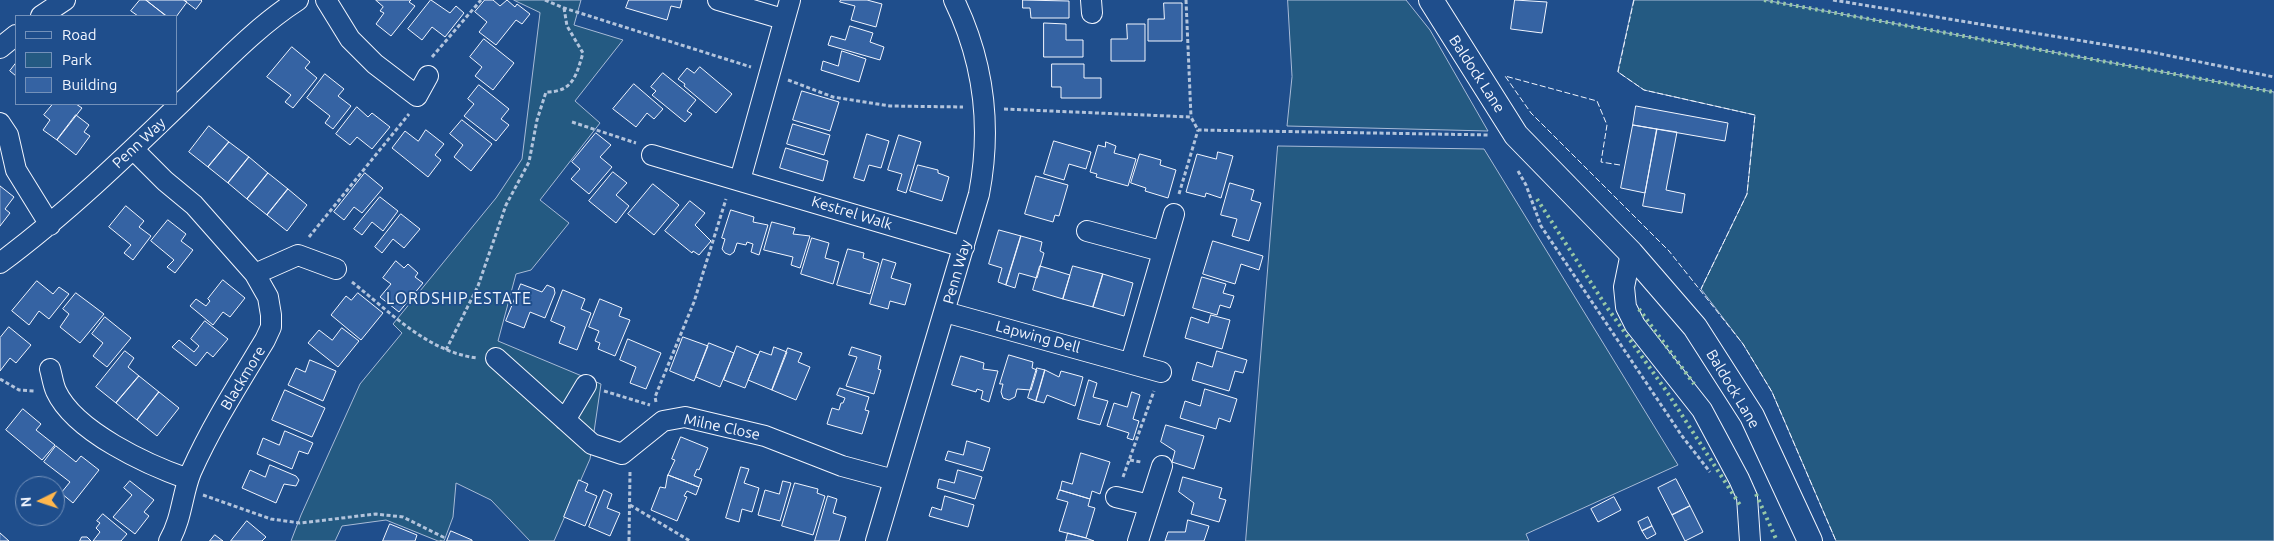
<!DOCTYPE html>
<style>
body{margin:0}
#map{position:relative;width:2274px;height:541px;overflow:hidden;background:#1f4e8c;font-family:Ubuntu,sans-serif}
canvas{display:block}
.legend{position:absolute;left:15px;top:15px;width:162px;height:90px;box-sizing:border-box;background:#1f4e8c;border:1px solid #7391ba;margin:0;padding:6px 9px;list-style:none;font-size:15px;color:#f2f6ff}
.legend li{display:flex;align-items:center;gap:10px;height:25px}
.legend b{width:25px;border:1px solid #7391ba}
.north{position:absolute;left:15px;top:476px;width:50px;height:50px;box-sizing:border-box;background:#1f4e8c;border:1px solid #7391ba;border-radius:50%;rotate:266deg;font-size:14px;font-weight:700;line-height:20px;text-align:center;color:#f2f6ff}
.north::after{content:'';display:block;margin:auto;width:18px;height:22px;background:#ffb74d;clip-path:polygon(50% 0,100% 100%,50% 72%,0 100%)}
</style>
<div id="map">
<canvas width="2274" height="541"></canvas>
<ul class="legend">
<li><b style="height:6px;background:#1f4e8c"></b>Road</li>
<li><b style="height:14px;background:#245a82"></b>Park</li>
<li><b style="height:14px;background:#3563a3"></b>Building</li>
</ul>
<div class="north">N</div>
</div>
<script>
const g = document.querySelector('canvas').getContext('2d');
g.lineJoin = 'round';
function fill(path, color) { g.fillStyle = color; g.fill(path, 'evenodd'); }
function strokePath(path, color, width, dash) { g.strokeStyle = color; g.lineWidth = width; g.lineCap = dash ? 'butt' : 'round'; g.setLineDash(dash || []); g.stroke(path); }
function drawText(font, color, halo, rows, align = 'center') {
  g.font = font + ' Ubuntu,sans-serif'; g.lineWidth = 4; g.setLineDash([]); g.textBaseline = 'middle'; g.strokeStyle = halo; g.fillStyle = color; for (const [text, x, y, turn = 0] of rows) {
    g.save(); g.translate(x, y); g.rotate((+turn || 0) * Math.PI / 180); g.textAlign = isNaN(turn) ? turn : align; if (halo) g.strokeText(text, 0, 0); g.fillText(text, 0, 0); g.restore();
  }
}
const green = new Path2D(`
 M514,0H581L574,25L623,40L575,101L600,123L540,200L569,223L531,270L516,274L498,341L601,384L590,459L554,541H530L491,500L456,483L453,517L444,541H438L386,520L342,526L335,541H291L301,515L360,384L402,333L393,324L496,198L522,159L540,13Z
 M1288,0H1406L1430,30L1488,131L1287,126L1292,77Z
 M1634,0H1764L2274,92V541H1836L1772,392L1743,344L1701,289L1747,194L1755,115L1644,90L1618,72Z
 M1278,146L1484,149L1678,465L1526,534L1529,541H1246Z`);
fill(green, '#245a82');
strokePath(green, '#a8bbd7', 1);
const building = new Path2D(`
 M140,0H146L166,16H138L131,11Z
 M146,0H184L187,2L176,17L167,16Z
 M184,0H201L202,1L196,9Z
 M376,0H411L409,2L415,6L391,36L376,24L384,13L380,11L383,7Z
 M431,0L450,13L456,6L464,13L445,37L432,27L422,40L408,29Z
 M485,0H493L500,6L507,0L515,7L517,4L530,14L522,24L516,20L496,45L479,32L487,22L475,12Z
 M629,0H682L680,8L671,6L667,20L626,8Z
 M841,0H867L882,4L876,27L851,20L855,6L840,2Z
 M1023,0L1069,1V18H1031L1030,8H1023Z
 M1515,0L1547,2L1542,33L1511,29Z
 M1164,3H1182V41H1148V19H1164Z
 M1044,23L1066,24V40H1083V57H1044Z
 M1127,24H1145V61H1111V39H1127Z
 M850,26L873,33L870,42L884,47L880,60L828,45L831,36L845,40Z
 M484,39L514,63L493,90L475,76L482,67L470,57Z
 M292,47L310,62L305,68L317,78L293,108L285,102L291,95L267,77Z
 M842,51L866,59L859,82L821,70L823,61L838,66Z
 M16,63V76L10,71Z
 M1052,64H1084V78H1101V98H1061V87H1052Z
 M700,67L732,94L716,113L684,86L685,84L678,79L687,68L694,73Z
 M663,73L696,100L687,111L692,114L685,122L652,95L656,91L651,87Z
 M325,74L344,89L338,96L351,106L333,129L325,123L330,116L307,98Z
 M634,84L663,109L654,119L647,113L636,127L613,109Z
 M479,85L509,109L501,119L509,125L496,141L464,116L474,104L468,99Z
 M802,91L839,102L830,131L793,120Z
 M53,104H76L82,108L57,140L43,130L50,120L44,115Z
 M1636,106L1728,123L1725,141L1633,125Z
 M357,107L368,117L372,113L390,127L372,149L357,137L350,145L336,134Z
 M76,115L89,125L84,132L90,136L76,155L57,140Z
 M462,120L492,144L471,171L454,157L463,145L450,134Z
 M793,124L830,135L824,155L787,144Z
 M1633,125L1657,129L1645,193L1621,188Z
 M209,126L229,142L208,167L189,152Z
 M1657,129L1677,132L1666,190L1685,194L1682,213L1643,206Z
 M426,130L444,144L435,155L441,160L428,177L392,148L405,131L418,141Z
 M596,133L611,145L600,157L612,167L589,194L571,179L580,169L572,162Z
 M867,134L889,141L881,168L869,165L864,181L854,178Z
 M899,135L921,142L906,193L897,190L902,174L888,170Z
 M1054,141L1091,152L1086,169L1069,164L1064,180L1044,174Z
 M229,142L249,157L228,183L208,167Z
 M1106,142L1116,146L1114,153L1136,159L1128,186L1096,177L1097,174L1090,172L1098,145L1105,147Z
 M786,148L828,161L823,181L780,168Z
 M1218,152L1233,156L1221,198L1206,193L1205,197L1186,192L1197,154L1216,159Z
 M1140,154L1161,160L1160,165L1176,170L1168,198L1145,191L1146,188L1131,183Z
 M249,157L268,173L247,199L228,183Z
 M918,165L938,170V173L949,177L942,201L910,191Z
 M613,172L627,183L616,195L629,206L616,223L589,201Z
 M268,173L288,189L267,215L247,199Z
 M365,173L383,188L362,213L354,207L344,220L334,212Z
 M1036,176L1068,185L1059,216L1055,215L1053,222L1025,214Z
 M1230,183L1254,190L1251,200L1261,203L1249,241L1232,236L1237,219L1221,215Z
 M653,184L679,205L654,235L628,214Z
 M0,186L14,197L5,209L10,213L0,226Z
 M288,189L307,205L287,231L267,215Z
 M380,197L398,211L383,231L372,222L362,235L354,229Z
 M690,201L705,213L695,225L711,241L699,255L693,251L692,253L665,231Z
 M126,206L144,221L139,227L151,236L133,260L124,253L131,245L109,227Z
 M731,210L754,217L753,222L768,225L759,255L751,252L753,244L747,242L746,245L737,243L734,252L730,255L725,253L722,249L725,239L722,238Z
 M401,214L420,229L404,248L393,239L382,253L375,247Z
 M168,220L186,234L181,241L193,250L175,273L167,267L174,260L151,241Z
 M772,222L795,228L793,234L810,236L800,268L791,265L793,257L764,250Z
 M999,230L1021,236L1006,285L998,282L1002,268L989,264Z
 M1021,236L1042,242L1040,251L1044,253L1037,278L1019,273L1015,288L1006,285Z
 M812,238L829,243L825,258L839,262L833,284L801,274Z
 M1213,241L1263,256L1259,270L1241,264L1235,284L1203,274Z
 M848,249L864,253L863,258L879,263L870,294L837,285Z
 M883,259L896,263L891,278L911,284L905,305L890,301L888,309L870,304Z
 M396,261L404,268L408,264L418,273L415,277L423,283L399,312L380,297L391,284L383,278Z
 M1040,266L1070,275L1063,299L1033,290Z
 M1073,266L1103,274L1093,307L1063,299Z
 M1103,274L1133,283L1124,316L1093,307Z
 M1202,277L1226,284L1223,293L1234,296L1230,308L1220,305L1217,315L1193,308Z
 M223,280L245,298L230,317L223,312L213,325L190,306L196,299L206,306L210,301L208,299Z
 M37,281L53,294L59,287L69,294L49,319L39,311L29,325L12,311Z
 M521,284L542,292L547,285L554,288L555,293L545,318L530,312L524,328L506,321Z
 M563,290L585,299L581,309L591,313L577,350L559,343L565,327L551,321Z
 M76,293L104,314L80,343L60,327L69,314L63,309Z
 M358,293L383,313L361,340L331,315L346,296L351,300Z
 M600,299L622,308L619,316L630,320L615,356L598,349L600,343L595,341L599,331L589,327Z
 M1211,315L1230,320L1222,349L1185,338L1191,317L1208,323Z
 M105,317L131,338L107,367L93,356L103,343L92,334Z
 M205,321L228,339L213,357L207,352L196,366L172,347L179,340L194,352L199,346L191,339Z
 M9,327L31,345L16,363L10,358L0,371V338Z
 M342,328L359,341L338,367L308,343L319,330L332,340Z
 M683,337L708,346L694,381L670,371Z
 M628,339L661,353L646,389L630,383L636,367L620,360Z
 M709,343L734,353L720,387L696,377Z
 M737,346L758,355L745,388L724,380Z
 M774,347L787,352L772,390L748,380L760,351L771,355Z
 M852,347L881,356L878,369L881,370L874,394L846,386L857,357L849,355Z
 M788,348L802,353L798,362L810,367L796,400L772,390Z
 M125,351L134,358L128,367L139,376L116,403L96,387Z
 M1217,351L1247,360L1243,373L1235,371L1229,391L1192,380L1197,362L1212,367Z
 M1009,355L1033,362L1032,368L1037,370L1031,390L1017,389L1015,397L1009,400L1003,398L1001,392L1003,384H1000Z
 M961,356L984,363L983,369L998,371L989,402L981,399L983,391L977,389L976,392L952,385Z
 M310,360L336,371L323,401L288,385L296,368L305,372Z
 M1037,368L1045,370L1036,401L1028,398Z
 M1045,370L1059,377L1061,371L1083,377L1075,406L1047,395L1044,403L1036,401Z
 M139,376L159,392L137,420L116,403Z
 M1089,380L1097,383L1093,397L1108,401L1100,425L1078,419Z
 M840,388L869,397L865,410L869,411L862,434L827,424L832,408L839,410L841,403H843L845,398L837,395Z
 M1205,389L1237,399L1230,422L1219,418L1216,429L1180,418L1185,401L1200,406Z
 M285,390L325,408L312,437L272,420Z
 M159,392L179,408L157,436L137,420Z
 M1132,392L1140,395L1133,419L1139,421L1133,440L1127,438L1129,433L1107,426L1114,403L1127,407Z
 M23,409L41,424L36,430L55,445L42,460L6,430Z
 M1166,425L1204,436L1194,469L1172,462L1175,451L1161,442Z
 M285,431L313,443L308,454L299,451L292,469L257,454L263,438L279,445Z
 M681,437L708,448L699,470L697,469L694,476L702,479L699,487L668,475L675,460L672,459Z
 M967,441L990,448L983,471L945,460L948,451L963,455Z
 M56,446L76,462L81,456L99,470L73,503L61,493L70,482L44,462Z
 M1081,453L1110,462L1100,494L1092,491L1090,499L1060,490L1062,481L1072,484Z
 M270,465L296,476L299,480L296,486L284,484L276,503L242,488L250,470L265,477Z
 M741,467L749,469L744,483L759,488L752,512L742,509L739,522L726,518Z
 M958,470L982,477L975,499L937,488L939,479L954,483Z
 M668,475L699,487L696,495L687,491L684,496L687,497L677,521L651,510L660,487L665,488Z
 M1183,477L1222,488L1219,498L1226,500L1219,522L1191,514L1194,503L1179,492Z
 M1676,479L1690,506L1672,515L1658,488Z
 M579,480L588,484L585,491L597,496L585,526L564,517Z
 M130,481L154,500L144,512L149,516L135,534L113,517L132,495L124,488Z
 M783,481L791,483L780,521L758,515L765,490L779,494Z
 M795,483L818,489L817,493L825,496L813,535L782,526Z
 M604,490L612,494L607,508L620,513L610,536L589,527Z
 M1060,490L1090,499L1088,506L1095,508L1086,538L1059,531L1068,502L1057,499Z
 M828,496L837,499L833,513L846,517L839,541H815Z
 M945,496L974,505L968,527L929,516L932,507L941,510Z
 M1614,497L1621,510L1598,522L1591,509Z
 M1690,506L1703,532L1685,541L1672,515Z
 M103,514L127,534L121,541H93L100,532L96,528L100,523L97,521Z
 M1648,517L1652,526L1642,531L1638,522Z
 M1188,520L1209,526L1204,541H1165L1168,532H1185Z
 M247,521L266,537L262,541H231Z
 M390,524L417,535L415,541H383Z
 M1652,526L1656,534L1647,539L1642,531Z
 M451,531L472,540V541H447Z
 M0,533L9,541H0Z
 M1068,533L1086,538L1094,541H1066Z
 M215,535L223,541H210Z
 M82,537H87L91,541H80Z`);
fill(building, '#3563a3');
strokePath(building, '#f2f6ff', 1);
const minor = new Path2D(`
 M326,0L350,39L375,64L417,96L428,76
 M718,0L783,19
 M1091,0L1092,13
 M41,16L65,0
 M0,48L16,35
 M0,123L8,135L16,170L50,225
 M133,149L165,181L194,205L255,274L268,297L271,315V327L265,340C239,383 212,425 191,472C182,494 182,519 169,541
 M652,155L964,247
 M740,180L790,0
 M1087,231L1161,251
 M1631,253L1624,287L1626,307L1635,325L1702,410L1739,479L1747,497L1750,541
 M0,263C66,214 125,157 184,100C221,65 256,27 298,0
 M255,274L298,255L336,269
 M945,312L1161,372
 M496,358L592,444L622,454L663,421L685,417L765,436L842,466L894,480
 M1131,362L1174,214
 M50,369C52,376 53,384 56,391C75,432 148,465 188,479
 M565,420L586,385
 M1116,497L1149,505
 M876,541L979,194C992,126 984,62 954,0
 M1138,541L1162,466`);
const tertiary = new Path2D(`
 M1431,0L1516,135L1631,253L1695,327L1752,416L1810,541`);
strokePath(minor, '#f2f6ff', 22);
strokePath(tertiary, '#f2f6ff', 26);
strokePath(new Path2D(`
 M545,0L564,8L751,67
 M1186,0L1191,117
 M1833,0L2156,53L2274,77
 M432,57L481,0
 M788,80L833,97L890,106L963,107
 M1004,109L1191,117L1198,130L1490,135
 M572,122L636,143
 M1518,171L1526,185L1541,226L1682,436L1710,472
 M1179,194L1198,130
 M309,237L409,114
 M352,282C390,312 428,352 477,358
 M446,350L478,286L506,205L529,162L537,120L546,92C573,92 576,76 583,53L567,26L564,8
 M0,379L19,390L34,391
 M604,391L650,405
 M656,402L655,397L694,302L726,199
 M1130,460L1141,462
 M1123,477L1154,391
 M203,495L271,519L300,523L376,514L403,517L443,537L441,541
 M630,505L690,541
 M629,541L630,472`), '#b3c4dc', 3, [4, 2.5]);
strokePath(minor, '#1f4e8c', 20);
strokePath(tertiary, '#1f4e8c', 24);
strokePath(new Path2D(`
 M1764,0L2274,92
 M1537,199L1606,306L1667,392L1740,505
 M1639,309L1694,384
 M1756,494L1777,541`), '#97c8a6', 4, [2.5, 4]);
strokePath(new Path2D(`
 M1634,0L1618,72L1644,90L1755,115L1747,194L1701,289
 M1620,165L1601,162L1607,125L1597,101L1505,76L1531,113L1669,251L1743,344L1772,392L1836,541`), '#f2f6ff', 1, [6, 2.5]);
drawText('15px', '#f2f6ff', '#1f4e8c', [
 ["Baldock Lane",1477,74,57],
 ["Penn Way",139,143,-43],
 ["Kestrel Walk",852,213,17],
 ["Penn Way",957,272,-74],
 ["Lapwing Dell",1038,337,15],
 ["Blackmore",243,378,-59],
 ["Baldock Lane",1733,389,59],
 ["Milne Close",722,427,12]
]);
g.letterSpacing = '1px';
drawText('16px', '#f2f6ff', '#1f4e8c', [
 ["LORDSHIP ESTATE",459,299]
]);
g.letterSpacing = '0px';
</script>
